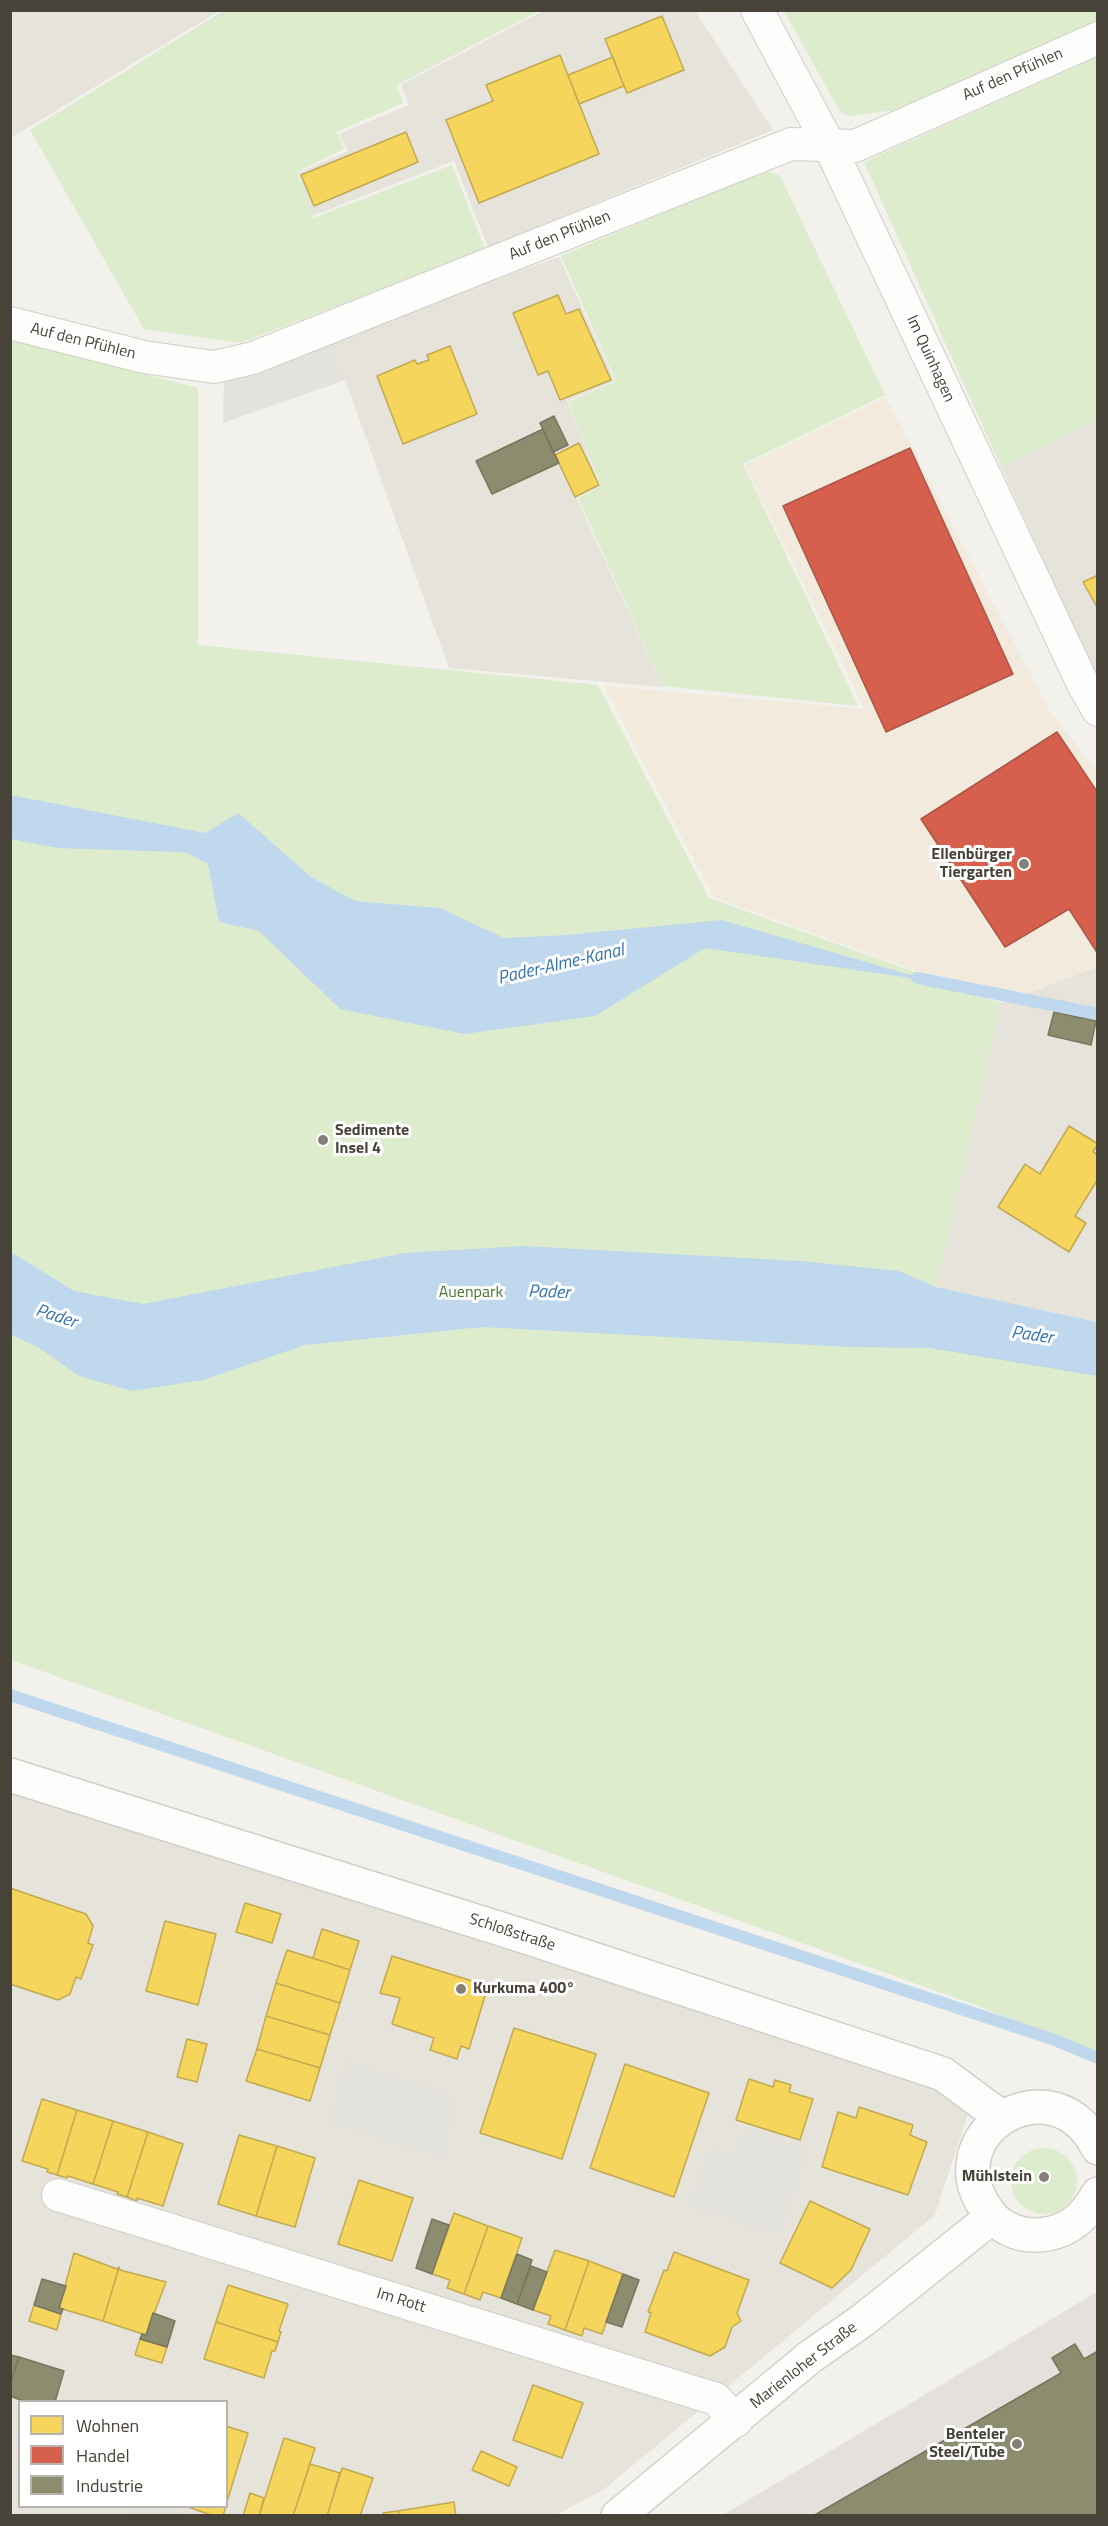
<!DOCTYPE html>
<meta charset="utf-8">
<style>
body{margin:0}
#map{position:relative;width:1108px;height:2526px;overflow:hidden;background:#f2f1ec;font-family:"Titillium Web",sans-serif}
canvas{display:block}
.frame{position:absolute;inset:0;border:12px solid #484338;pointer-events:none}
.legend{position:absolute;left:18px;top:2400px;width:210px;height:108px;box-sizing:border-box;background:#fff;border:2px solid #b6b4af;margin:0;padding:8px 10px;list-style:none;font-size:18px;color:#484338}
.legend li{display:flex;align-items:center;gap:12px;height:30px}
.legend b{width:30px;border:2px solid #b6b4af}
</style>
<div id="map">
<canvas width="1108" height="2526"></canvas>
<div class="frame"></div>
<ul class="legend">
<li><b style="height:16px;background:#f6d55c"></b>Wohnen</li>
<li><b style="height:16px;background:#d6604d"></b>Handel</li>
<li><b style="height:16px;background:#8c8c6e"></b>Industrie</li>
</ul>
</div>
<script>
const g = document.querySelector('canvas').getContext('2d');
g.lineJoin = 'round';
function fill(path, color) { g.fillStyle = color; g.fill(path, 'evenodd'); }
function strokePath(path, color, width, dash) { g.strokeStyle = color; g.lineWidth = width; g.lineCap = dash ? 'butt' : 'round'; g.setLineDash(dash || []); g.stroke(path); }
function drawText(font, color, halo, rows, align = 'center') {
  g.font = font + ' "Titillium Web",sans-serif'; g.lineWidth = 6; g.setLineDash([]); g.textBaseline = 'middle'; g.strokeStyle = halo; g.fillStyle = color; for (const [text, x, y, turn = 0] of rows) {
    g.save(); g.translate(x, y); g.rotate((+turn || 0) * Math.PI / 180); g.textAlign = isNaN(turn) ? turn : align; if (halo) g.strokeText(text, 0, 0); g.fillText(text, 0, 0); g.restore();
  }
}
fill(new Path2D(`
 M11,10H219V11L11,138Z
 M543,11H695L773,130L488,247L454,161L312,216L298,173L348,151L339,134L409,105L401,85Z
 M559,257L615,381L567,401L600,486L576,497L663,687L449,668L330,338Z
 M1097,420V678L1001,467Z
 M1097,967V1322L936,1287L1001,1003Z
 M11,1789L972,2101L935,2215L603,2490L556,2515L11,2516ZM20,2402H226V2506H20Z`), '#e5e3da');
fill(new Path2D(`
 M886,397L1049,710L1097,771V967L1002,1002L713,897L604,686L865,709L745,465Z`), '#f1eadd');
fill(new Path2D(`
 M1097,2292V2515H723Z`), '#e4e1dc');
fill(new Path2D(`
 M1097,10V20L895,110L850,116L840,112L784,11Z
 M223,11H539L397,85L403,103L336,132L344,149L297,172L313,218L452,165L485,249L240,343L144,329L30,130Z
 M1097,57V420L1001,467L864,162Z
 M765,170L780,176L885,395L743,464L858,706L663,686L578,498L601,486L568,402L616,381L561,256Z
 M11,340L198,388V645L598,685L709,898L1001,1003L936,1287L929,1348L1097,1376V2057L981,2007L11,1660Z
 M1011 2181a33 33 0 1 1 66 0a33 33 0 1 1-66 0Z`), '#ddeccd');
fill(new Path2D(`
 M330,338L345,380L223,423L224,375Z
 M346,2060L453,2095L448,2159L329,2122Z
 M742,2130L810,2149L778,2235L689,2206L708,2147L734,2154Z
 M128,2506L159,2507L187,2515H125Z`), '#e4e2dd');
fill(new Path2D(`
 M10,795L205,833L238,813L311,877L355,901L440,908L504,938L567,935L722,920L931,981L705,948L595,1016L465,1034L340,1009L259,931L219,922L206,853L58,848L11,839Z
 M523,1246L800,1261L899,1271L936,1287L1097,1322V1376L929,1348L849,1347L483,1327L305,1345L203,1380L132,1391L79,1376L38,1347L11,1335V1252L74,1291L143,1304L405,1253Z`), '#bfd8ed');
const homes = new Path2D(`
 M662,16L684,70L627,93L605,39Z
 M560,55L599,154L479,203L446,120L493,101L486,85Z
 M613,57L624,86L579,104L568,75Z
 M406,132L418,162L314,206L301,175Z
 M558,295L566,314L579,309L611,380L560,400L548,371L538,375L513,313Z
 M450,346L477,414L403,444L377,376L415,360L417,364L429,360L427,355Z
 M579,443L599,485L575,497L555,455Z
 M1098,575V609L1083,582Z
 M1069,1126L1098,1144L1093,1152L1098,1155V1179L1075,1216L1086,1223L1069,1252L998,1207L1025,1164L1040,1174Z
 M10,1888L86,1914L93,1926L88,1943L93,1945L81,1979L76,1977L70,1994L58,2000L10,1984Z
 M245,1903L281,1914L272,1943L236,1932Z
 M165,1921L216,1934L198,2005L146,1991Z
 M322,1929L359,1941L350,1970L313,1958Z
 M287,1950L350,1970L340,2003L276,1983Z
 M392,1956L488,1986L469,2049L461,2046L457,2059L430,2050L434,2038L392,2024L400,1998L380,1993Z
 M276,1983L340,2003L330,2035L266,2016Z
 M266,2016L330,2035L320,2068L257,2049Z
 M514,2028L596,2054L562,2159L480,2133Z
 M187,2039L207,2044L197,2082L177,2077Z
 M257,2049L320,2068L310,2101L246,2081Z
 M625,2064L709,2093L674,2197L590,2168Z
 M749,2079L773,2087L775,2080L791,2085L789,2092L813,2099L800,2140L736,2120Z
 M42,2099L77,2110L57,2175L47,2172L48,2169L22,2161Z
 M859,2107L913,2125L910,2135L927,2142L908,2195L822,2167L838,2112L856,2118Z
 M77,2110L113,2121L93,2184L68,2176L67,2178L57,2175Z
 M113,2121L148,2132L127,2197L117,2194L118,2192L93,2184Z
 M148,2132L183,2144L163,2206L137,2198V2201L127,2197Z
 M239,2135L277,2146L256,2216L218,2204Z
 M277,2146L315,2158L295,2227L256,2216Z
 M359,2180L413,2198L392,2261L338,2244Z
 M810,2201L870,2229L851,2270L832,2288L780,2263Z
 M454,2213L488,2226L464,2294L447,2288L450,2280L432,2274Z
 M488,2226L522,2238L501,2298L483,2292L480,2300L464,2294Z
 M555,2250L589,2261L565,2330L548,2324L551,2316L533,2310Z
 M674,2252L749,2280L737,2313L741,2321L732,2327L725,2347L710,2356L645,2332L651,2313L648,2312L664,2270L667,2271Z
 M74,2253L117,2269L119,2267L103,2321L59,2308Z
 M589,2261L623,2274L602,2334L584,2328L582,2336L565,2330Z
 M119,2267L120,2270L166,2282L146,2335L103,2321Z
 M228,2285L288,2304L279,2331L281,2332L278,2342L216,2322Z
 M34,2305L61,2314L57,2330L29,2321Z
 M216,2322L278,2342L275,2351H272L264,2378L204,2359Z
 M140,2339L167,2347L162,2363L135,2355Z
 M533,2385L583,2403L562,2458L513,2440Z
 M226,2426L248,2433L226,2505Z
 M284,2438L315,2448L293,2516H259Z
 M481,2451L517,2467L509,2486L472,2470Z
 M310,2464L340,2473L327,2516H293Z
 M342,2468L373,2478L360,2516H327Z
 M250,2493L264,2498L259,2516H243Z
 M454,2502L456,2516H399L398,2511Z
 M185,2506H226L223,2516H214Z
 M398,2511L399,2516H383V2513Z`);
fill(homes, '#f6d55c');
strokePath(homes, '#c2a951', 1.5);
const shops = new Path2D(`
 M910,448L1013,674L886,732L783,506Z
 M1057,732L1098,793V954L1069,909L1005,947L921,819Z`);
fill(shops, '#d6604d');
strokePath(shops, '#ab5747', 1.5);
const industry = new Path2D(`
 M554,416L568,445L553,452L540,423Z
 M543,429L559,463L492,494L476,461Z
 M1054,1012L1096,1021L1091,1045L1048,1035Z
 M432,2219L449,2225L432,2274L416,2268Z
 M517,2254L532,2260L517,2304L501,2298Z
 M531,2266L547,2272L533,2310L517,2304Z
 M623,2274L639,2280L622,2327L606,2322Z
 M42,2279L66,2286L59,2308L63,2309L61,2314L34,2305Z
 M153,2313L175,2321L167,2347L140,2339L142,2334L146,2335Z
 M1075,2344L1084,2359L1098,2351V2516H813L1061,2373L1052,2358Z
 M10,2355L19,2357L10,2384Z
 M19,2357L64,2371L55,2402H26L10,2396V2384Z`);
fill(industry, '#8c8c6e');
strokePath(industry, '#78765e', 1.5);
strokePath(new Path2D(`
 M186,846L222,864
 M917,978L1098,1014
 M10,1695L1052,2039L1098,2058`), '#bfd8ed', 12);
const minor = new Path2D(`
 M757,10L829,145L1084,686L1098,710
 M10,323L144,357L214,367L253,358L791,144L855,146L1098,38
 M58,2195L716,2399L736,2421`);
const tertiary = new Path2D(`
 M10,1775L520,1935L943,2074L1001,2117
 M1098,2148C1052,2057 929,2135 989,2213C999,2227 1019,2236 1037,2235C1066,2234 1084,2219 1098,2194
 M618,2516L810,2357L863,2320L992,2217`);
strokePath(minor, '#d0cfca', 34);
strokePath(tertiary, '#d0cfca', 36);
strokePath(minor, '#fdfdfc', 32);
strokePath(tertiary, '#fdfdfc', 33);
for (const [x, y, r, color] of [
 [1024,864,6,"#848077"],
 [323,1140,6,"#848077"],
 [461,1989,6,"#848077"],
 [1044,2177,6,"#848077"],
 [1017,2444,6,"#848077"]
]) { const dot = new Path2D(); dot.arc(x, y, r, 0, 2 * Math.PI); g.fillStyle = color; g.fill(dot); strokePath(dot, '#fff', 2); }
drawText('16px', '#484338', '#fff', [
 ["Auf den Pfühlen",1013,75,-24],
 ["Auf den Pfühlen",560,236,-22],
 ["Auf den Pfühlen",83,342,14],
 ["Im Quinhagen",930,359,65],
 ["Schloßstraße",512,1933,18],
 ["Im Rott",401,2301,17],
 ["Marienloher Straße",804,2366,-38]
]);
drawText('bold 16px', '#484338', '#fff', [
 ["Ellenbürger",1012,855],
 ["Tiergarten",1012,873],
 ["Sedimente",335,1131,"left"],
 ["Insel 4",335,1149,"left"],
 ["Kurkuma 400°",473,1989,"left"],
 ["Mühlstein",1032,2177],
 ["Benteler",1005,2435],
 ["Steel/Tube",1005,2453]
], 'right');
drawText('16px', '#43792d', '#fff', [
 ["Auenpark",471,1293]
]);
drawText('italic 18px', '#3473b1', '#fff', [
 ["Pader-Alme-Kanal",561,965,-13],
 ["Pader",549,1293,2],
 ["Pader",56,1317,18],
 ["Pader",1032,1336,8]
]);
</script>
